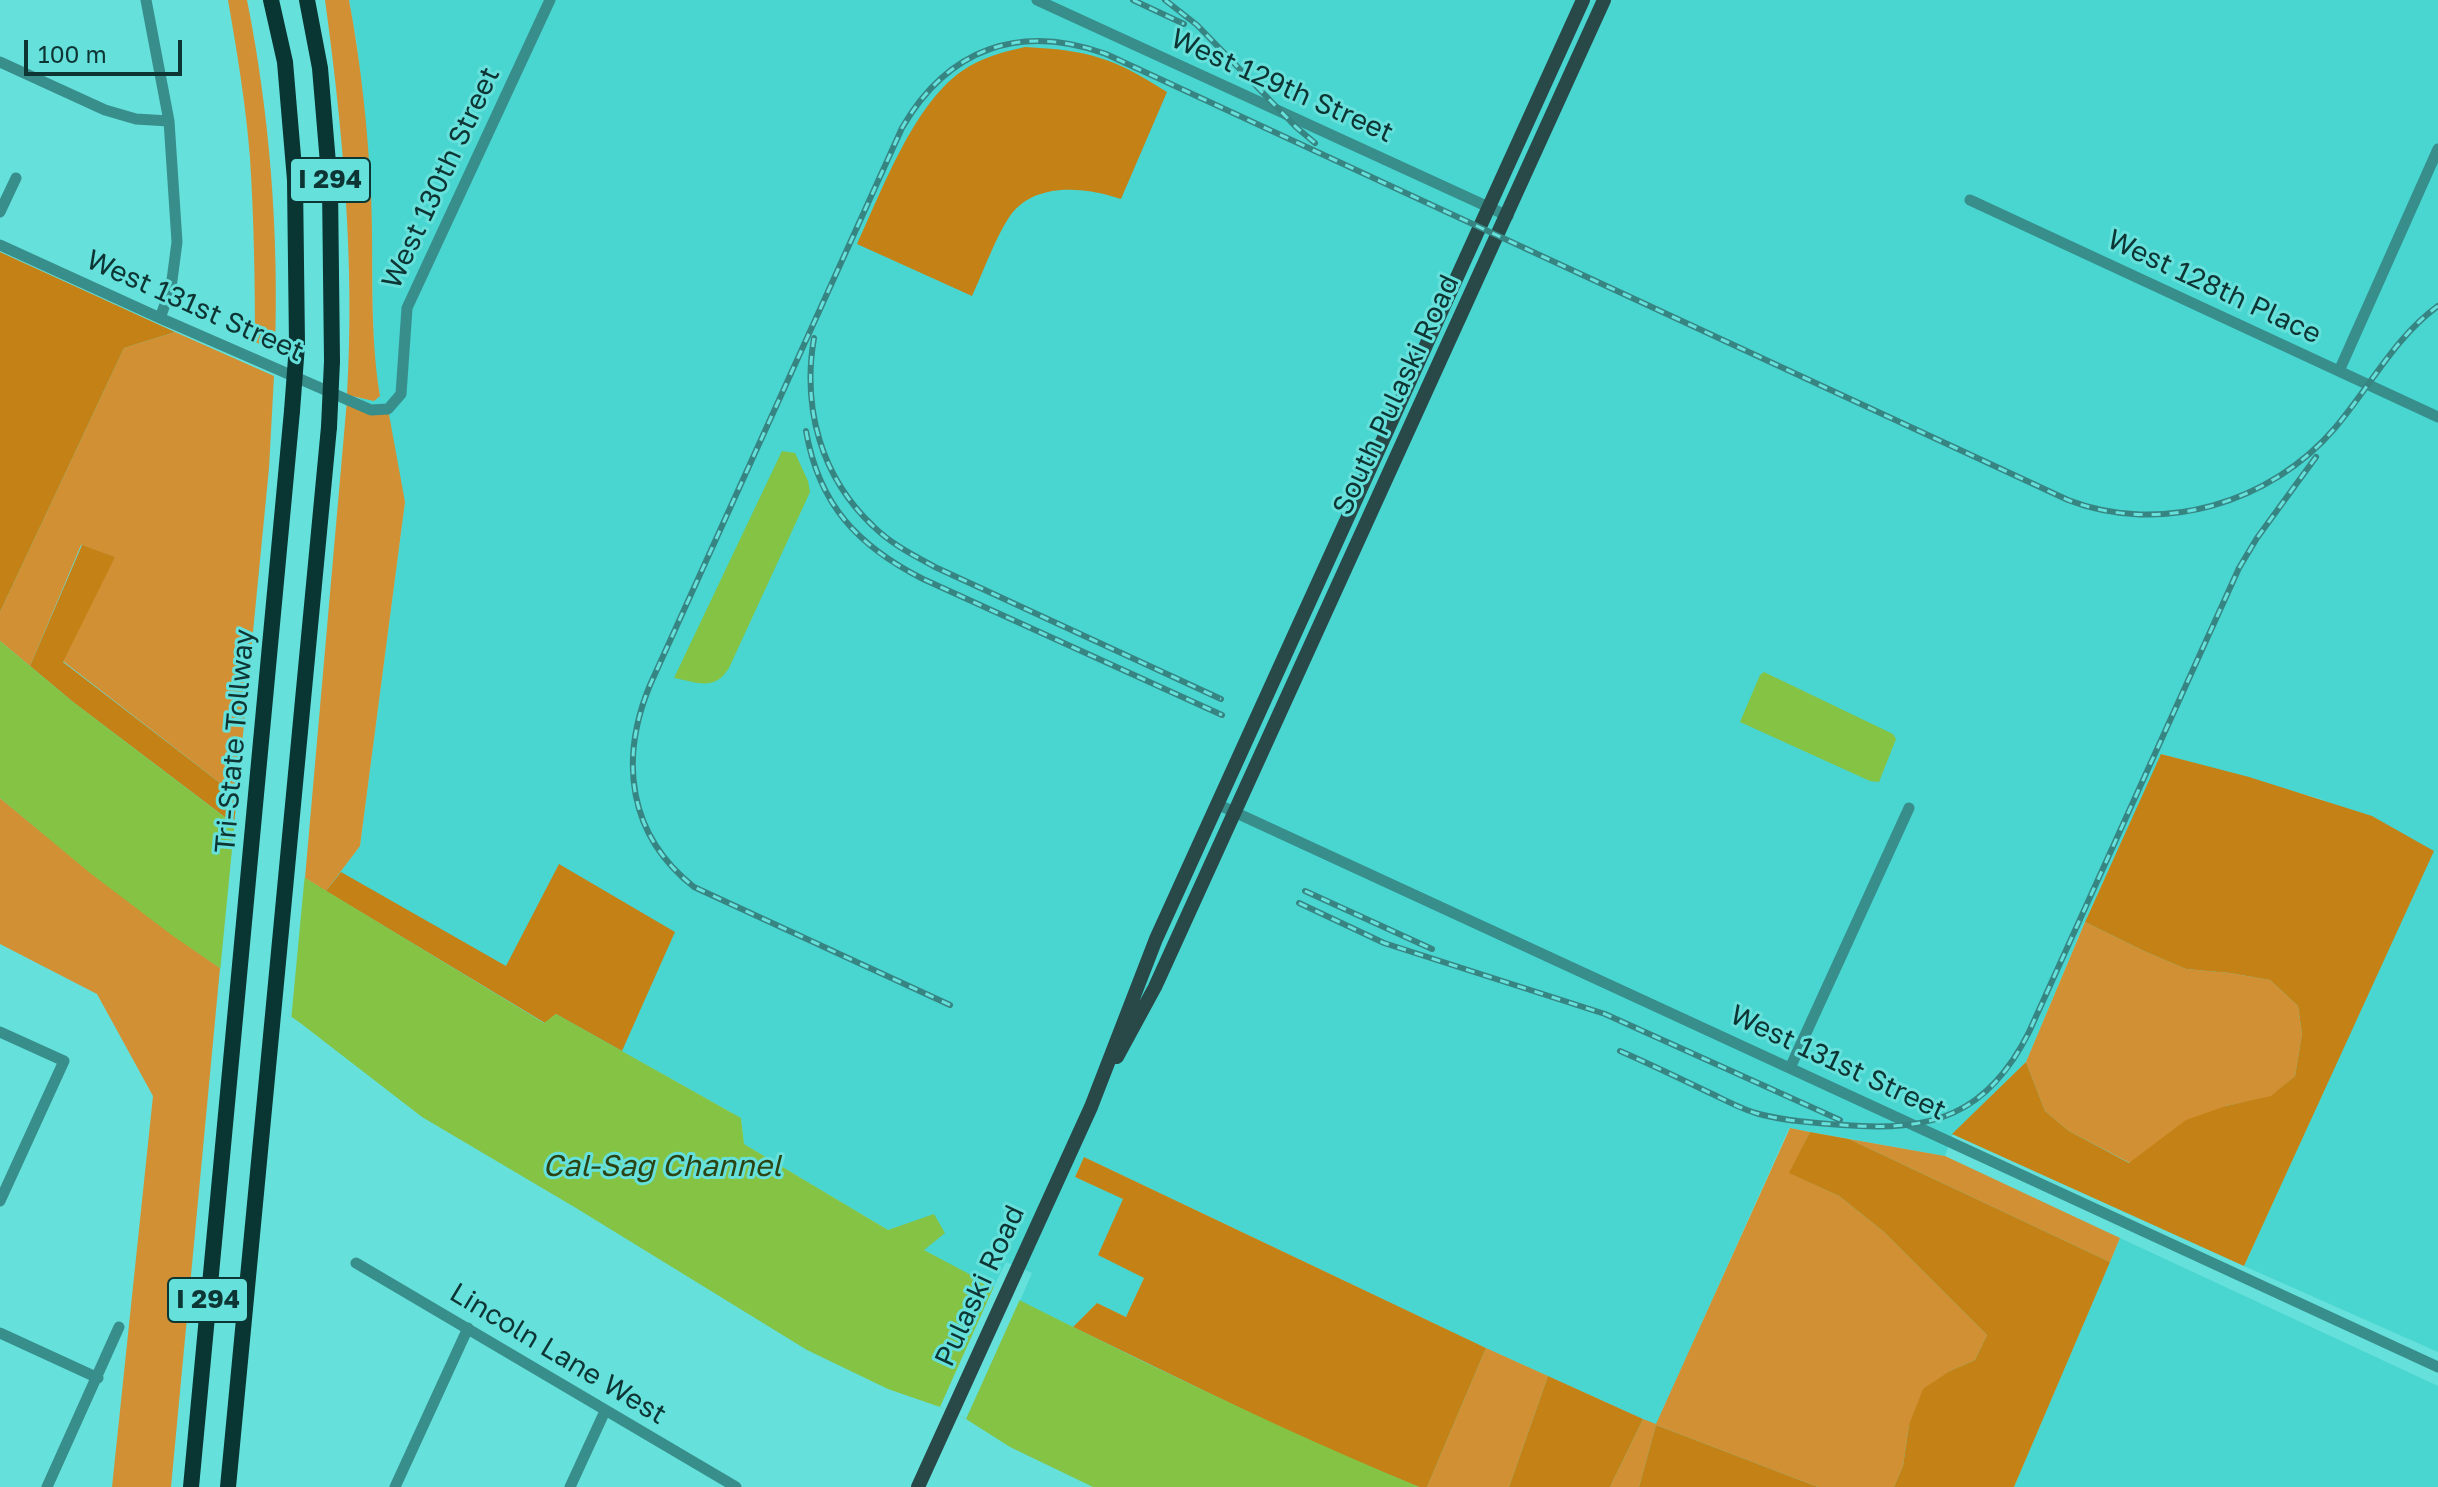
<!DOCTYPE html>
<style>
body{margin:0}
#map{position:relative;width:2438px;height:1487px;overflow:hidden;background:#66e0db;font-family:"Golos Text",sans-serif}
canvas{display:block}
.scale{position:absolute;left:24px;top:40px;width:158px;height:36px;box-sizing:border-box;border:4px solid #0d3534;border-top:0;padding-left:10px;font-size:24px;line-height:28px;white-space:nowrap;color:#0d3534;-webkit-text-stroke:6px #66e0db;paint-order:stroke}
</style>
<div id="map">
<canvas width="2438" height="1487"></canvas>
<div class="scale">100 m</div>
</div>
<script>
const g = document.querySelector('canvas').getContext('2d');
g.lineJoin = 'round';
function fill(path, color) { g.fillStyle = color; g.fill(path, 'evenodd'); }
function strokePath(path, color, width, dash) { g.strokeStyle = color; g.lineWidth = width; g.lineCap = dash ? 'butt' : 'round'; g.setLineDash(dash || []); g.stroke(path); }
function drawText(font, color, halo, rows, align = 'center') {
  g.font = font + ' "Golos Text",sans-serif'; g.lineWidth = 6; g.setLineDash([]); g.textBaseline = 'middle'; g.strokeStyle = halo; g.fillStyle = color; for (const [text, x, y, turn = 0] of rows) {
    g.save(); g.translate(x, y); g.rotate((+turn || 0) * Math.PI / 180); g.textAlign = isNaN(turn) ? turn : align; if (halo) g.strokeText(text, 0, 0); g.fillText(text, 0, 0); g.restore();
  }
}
fill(new Path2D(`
 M349,0H2438V1352L2244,1266L2433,851L2321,799L2162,754L2085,921L2026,1062L1953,1134L1945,1156L1789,1128L1656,1425L1486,1348L1084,1157L1075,1177L1124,1199L1144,1278L1126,1317L1097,1303L1073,1327L1020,1301L1032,1273L1006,1262L993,1288L924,1250L934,1215L888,1230L744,1144L741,1118L556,1014L326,891L360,846L405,502L347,400L380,396L374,361L371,194L357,44Z
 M2120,1238L2438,1386V1487H2014Z`), '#49d5d0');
fill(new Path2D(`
 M228,0H247C270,115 279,234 275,351L255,342C255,281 254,220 250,158C246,105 237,52 228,0Z
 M325,0H349C361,64 368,130 371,195C374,262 369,330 380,396L374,401L347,395C355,263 343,131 325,0Z
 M175,332L274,376L269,468L237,796L63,661L114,557L81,545L30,666L0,641V612L124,348Z
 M347,400L388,409L405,502L360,846L326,891L305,878Z
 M0,798C71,857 143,915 220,968L171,1487H112L153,1096L97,994L0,944Z
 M2085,922L2144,951L2186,969L2230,973L2270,980L2298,1006L2302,1034L2295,1076L2271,1097L2226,1106L2130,1163L2069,1131L2045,1111L2026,1062Z
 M1790,1128L1810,1132L1790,1173L1839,1196L1884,1232L1987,1335L1975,1360L1950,1371L1909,1425L1903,1466L1894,1487H1818L1656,1425L1639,1487H1610L1643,1419L1656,1424Z
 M1849,1139L1945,1156L2120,1238L2110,1262Z
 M1486,1348L1548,1376L1509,1487H1427Z`), '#d19033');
fill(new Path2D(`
 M1025,47C1088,50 1114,58 1167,92L1121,199C1087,187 1034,181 1010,216C996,236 983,273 972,296L857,244C882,191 913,105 962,71C980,58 1003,52 1025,47Z
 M0,252L175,332L124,348L0,612Z
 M82,545L115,557L63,662L237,796L234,824L73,702L30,666Z
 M2161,754L2249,777L2372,816L2434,851L2244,1266L1952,1134L2026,1062L2045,1111L2069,1131L2129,1163L2186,1120L2226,1106L2271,1096L2295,1076L2302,1034L2298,1006L2270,980L2230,973L2186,969L2144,951L2085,922Z
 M559,864L675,932L622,1051L556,1014L545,1023L326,891L341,872L506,966Z
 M1810,1132L1849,1139L2110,1262L2014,1487H1894L1903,1466L1909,1425L1923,1389L1950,1371L1975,1360L1987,1335L1884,1232L1839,1196L1789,1173Z
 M1084,1157L1486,1348L1427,1487H1419L1310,1442L1073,1327L1097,1303L1126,1317L1144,1278L1098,1255L1123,1199L1075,1177Z
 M1548,1376L1643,1419L1610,1487H1509Z
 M1656,1425L1818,1487H1639Z`), '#c48116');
fill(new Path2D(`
 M782,451L795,453L808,481L810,492L729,668C714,692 697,682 674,678Z
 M0,641L73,702L305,878L544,1023L556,1014L741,1118L744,1144L888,1230L934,1214L945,1233L924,1250C994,1288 1065,1323 1136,1358C1229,1403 1323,1447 1419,1487H1093L1010,1447L966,1419L940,1407L888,1389L807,1350L576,1208L422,1117L299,1022L173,936L90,873L0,798Z
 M1764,672L1893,734L1896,739L1879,782L1870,781L1740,722L1760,675Z`), '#85c344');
fill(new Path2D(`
 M235,819L305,873L291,1021L220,972Z
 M995,1284L1021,1297L966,1419L940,1407Z`), '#66e0db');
strokePath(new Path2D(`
 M146,0L169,121L177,242L171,288L160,318
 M1037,0L1508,216
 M0,62L105,110L136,119L169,121
 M1970,200L2438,417
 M0,212L16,178
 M0,245L160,318L371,410L388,409L401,394L407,308L550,0
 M2339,371L2438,149
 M1217,804L2438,1367
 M0,1032L64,1061L0,1201
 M1790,1068L1909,808
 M356,1263L736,1487
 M0,1333L98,1378
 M47,1487L119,1327
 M395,1487L468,1328
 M570,1487L605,1411`), '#378e8b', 11);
strokePath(new Path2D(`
 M1117,1057L1155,987L1604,0
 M918,1487L1091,1107L1156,939L1583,0`), '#284948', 14);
strokePath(new Path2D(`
 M271,0L285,62L295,180L297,345
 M307,0L320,68L330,187L332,361
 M191,1487L292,411
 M228,1487L329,427`), '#093533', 16);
const rail = new Path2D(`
 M1133,0L1184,24
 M1165,0L1197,25L1296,127L1315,143
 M814,338C802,408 821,477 873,526C891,544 913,555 935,567L1221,699
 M806,431C819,505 858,546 923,579L1222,715
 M1305,891L1432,949
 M1299,903L1384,943L1605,1014L1840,1120
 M950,1005L694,887C628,835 619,760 650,685L902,128C948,48 1020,23 1106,54L2068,500C2161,536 2271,503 2335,428C2370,387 2394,338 2438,306
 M1620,1051C1650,1064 1679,1078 1708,1092C1725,1100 1741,1109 1759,1114C1786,1121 1815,1123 1843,1125C1932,1132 1987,1116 2029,1032L2239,568L2257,538L2316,457`);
strokePath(rail, '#378582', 6);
strokePath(rail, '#66e0db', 3, [9]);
strokePath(new Path2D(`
 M292,411L297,345
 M329,427L332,361`), '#093533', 16);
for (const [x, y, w] of [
 [330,180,80],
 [208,1300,80]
]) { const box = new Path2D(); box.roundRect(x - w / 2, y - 22, w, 44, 6); g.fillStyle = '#66e0db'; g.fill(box); strokePath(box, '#0d3534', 2); }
drawText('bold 26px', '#0d3534', null, [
 ["I 294",330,180],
 ["I 294",208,1300]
]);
drawText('28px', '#0d3534', '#66e0db', [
 ["West 129th Street",1282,86,24],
 ["West 130th Street",441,178,-65],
 ["West 128th Place",2214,287,25],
 ["West 131st Street",195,306,24],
 ["South Pulaski Road",1396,395,-65],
 ["Tri-State Tollway",235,741,-85],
 ["West 131st Street",1838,1063,25],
 ["Pulaski Road",980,1286,-65],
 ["Lincoln Lane West",558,1354,31]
]);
drawText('italic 30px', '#2c4413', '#66e0db', [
 ["Cal-Sag Channel",662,1166]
]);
</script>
